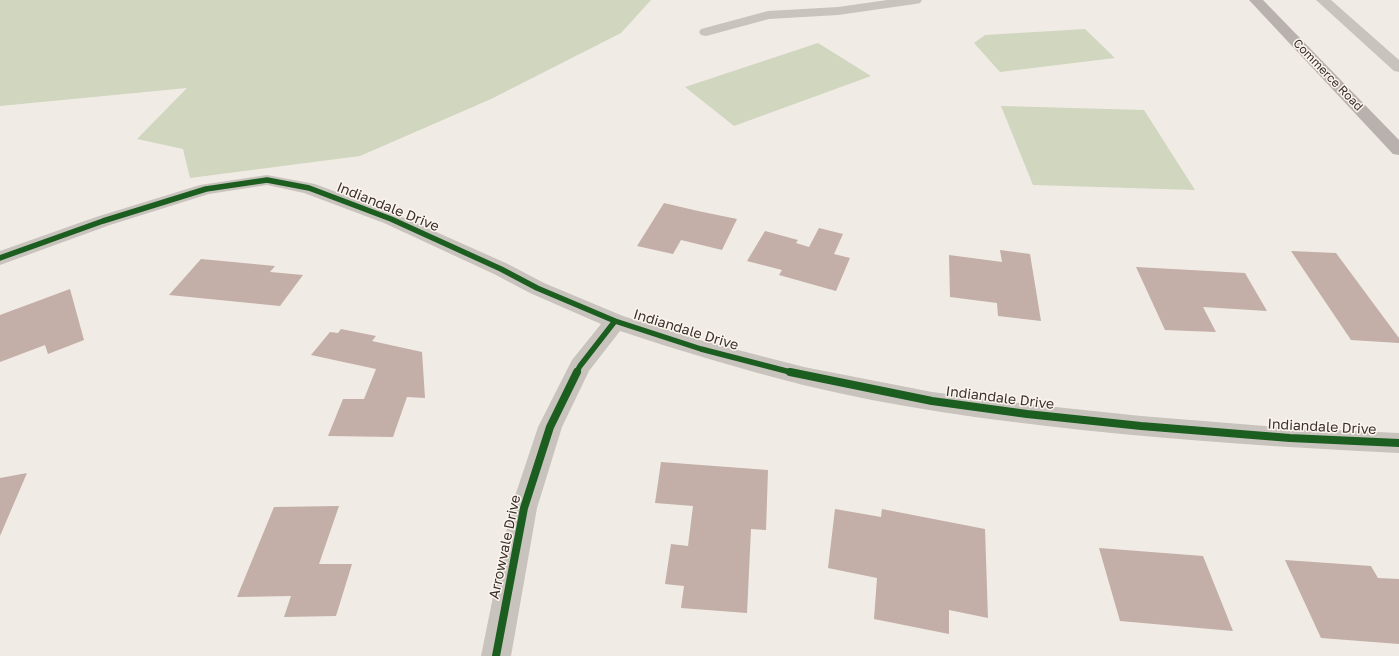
<!DOCTYPE html>
<style>
body{margin:0}
canvas{display:block;background:#f0ebe5}
</style>
<canvas width="1399" height="656"></canvas>
<script>
const g = document.querySelector('canvas').getContext('2d');
g.lineJoin = 'round';
function fill(path, color) { g.fillStyle = color; g.fill(path, 'evenodd'); }
function strokePath(path, color, width, dash) { g.strokeStyle = color; g.lineWidth = width; g.lineCap = dash ? 'butt' : 'round'; g.setLineDash(dash || []); g.stroke(path); }
function drawText(font, color, halo, rows, align = 'center') {
  g.font = font + ' "Golos Text",sans-serif'; g.lineWidth = 3; g.setLineDash([]); g.textBaseline = 'middle'; g.strokeStyle = halo; g.fillStyle = color; for (const [text, x, y, turn = 0] of rows) {
    g.save(); g.translate(x, y); g.rotate((+turn || 0) * Math.PI / 180); g.textAlign = isNaN(turn) ? turn : align; if (halo) g.strokeText(text, 0, 0); g.fillText(text, 0, 0); g.restore();
  }
}
fill(new Path2D(`
 M0,0H651L621,33L491,99L360,156L190,178L183,149L137,139L187,88L0,106Z
 M1085,29L1115,58L1000,72L974,43L985,35Z
 M818,43L871,76L734,126L685,87Z
 M1001,106L1144,110L1195,190L1033,185Z`), '#d1d6bf');
fill(new Path2D(`
 M664,203L698,211L737,219L722,250L681,240L673,254L637,246Z
 M819,228L843,234L834,254L850,258L836,291L779,275L782,270L747,261L765,231L798,240L796,243L809,247Z
 M1000,250L1030,254L1041,321L998,316L997,303L950,297L949,255L1002,262Z
 M1291,251L1336,253L1399,338V343L1351,340Z
 M201,259L275,266L270,272L303,275L280,306L169,295Z
 M1136,267L1245,273L1267,311L1203,307L1216,332L1165,330Z
 M70,289L84,340L48,354L45,345L0,362V315Z
 M341,329L376,336L372,341L422,352L425,398L407,397L393,437L328,436L343,399H364L376,369L311,355L330,332L338,333Z
 M661,462L768,470L766,530L751,529L747,613L681,608L684,586L665,584L671,544L688,546L693,506L655,503Z
 M27,473L0,536V478Z
 M339,506L319,564H352L336,616L284,617L291,596L237,597L274,507Z
 M835,509L881,517L882,509L985,529L988,618L949,610V634L874,619L877,578L828,568Z
 M1099,548L1203,556L1233,631L1120,621Z
 M1285,560L1371,566L1378,578L1399,579V644L1321,638Z`), '#c3afa7');
fill(new Path2D(`
 M887,0H922L920,3L915,4L838,15L769,19L706,36L701,35L699,32L701,29L768,11L838,7Z
 M1316,0H1331L1399,60V72L1394,71Z
 M267,175L315,184L398,215L508,264L544,283L623,316L703,341L804,367L932,392L1027,404L1141,416L1290,428L1399,433V453C1293,448 1187,441 1082,430C988,420 894,407 803,385C741,369 680,351 620,331L589,371L562,427L537,508L511,656H481L511,508L538,427L572,360L601,324L530,293L494,274L384,223L304,193L267,185L209,194L110,225L0,265V251L96,217L200,185Z`), '#c9c3be');
fill(new Path2D(`
 M1249,0H1263L1399,140V155L1393,154Z`), '#b8b1ad');
strokePath(new Path2D(`
 M0,258L103,221L206,189L267,180L309,188L391,219L501,269L537,288L615,321L701,349L794,373
 M576,373L580,366L615,321`), '#1b5e20', 5.5);
strokePath(new Path2D(`
 M790,372L932,401L1027,414L1141,426L1290,438L1399,443
 M496,656L524,508L550,427L577,372`), '#1b5e20', 8);
drawText('12px', '#3b302b', '#fbf5ee', [
 ["Commerce Road",1328,75,46]
]);
drawText('14px', '#3b302b', '#fbf5ee', [
 ["Indiandale Drive",388,207,22],
 ["Indiandale Drive",686,330,17],
 ["Indiandale Drive",1000,398,7],
 ["Indiandale Drive",1322,427,3],
 ["Arrowvale Drive",505,547,-78]
]);
</script>
